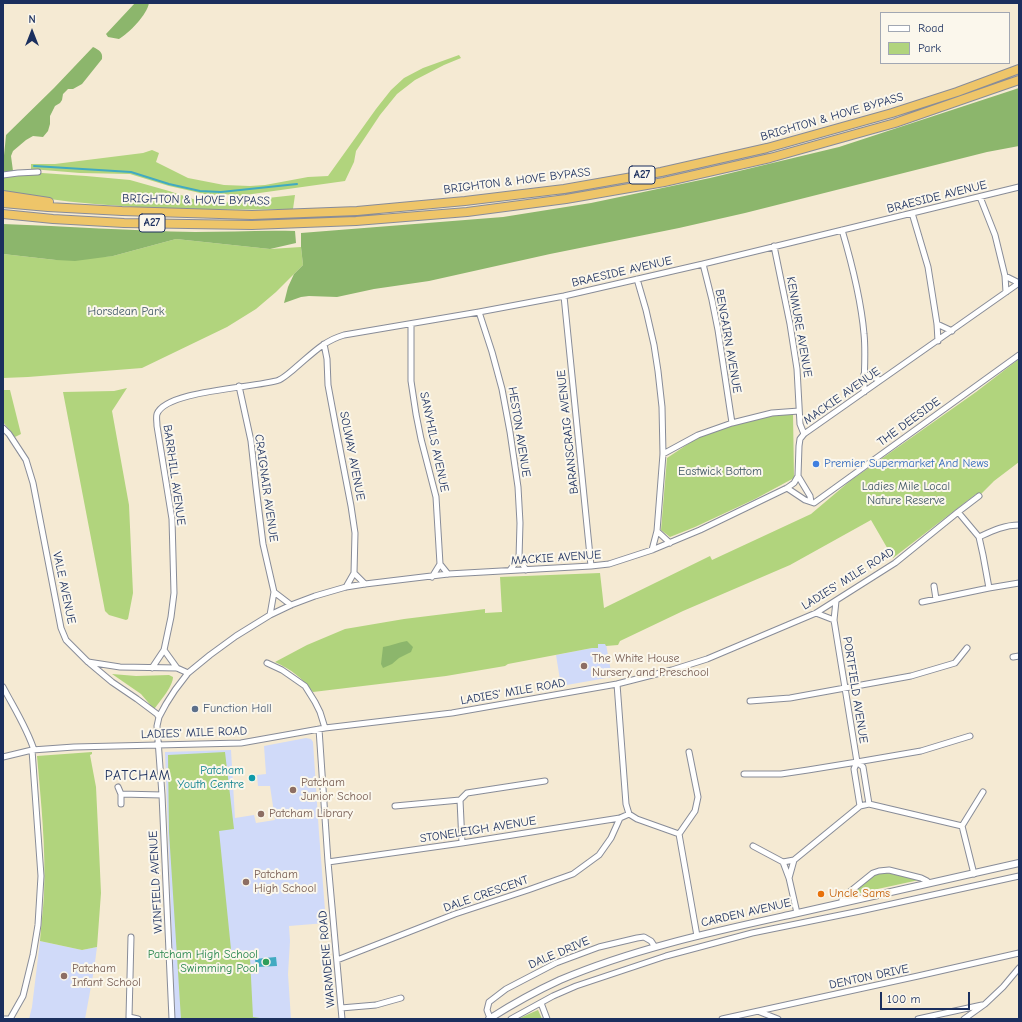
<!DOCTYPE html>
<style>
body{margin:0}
#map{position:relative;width:1022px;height:1022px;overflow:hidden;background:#f5ead3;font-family:"Comic Neue",sans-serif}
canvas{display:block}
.frame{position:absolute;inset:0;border:4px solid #1b2f5e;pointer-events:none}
.legend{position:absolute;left:880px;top:12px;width:130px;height:52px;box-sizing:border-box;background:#fbf7ec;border:1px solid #a1a7b3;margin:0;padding:5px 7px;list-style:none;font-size:12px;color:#1b2f5e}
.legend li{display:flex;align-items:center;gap:8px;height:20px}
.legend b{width:20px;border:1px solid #a1a7b3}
.north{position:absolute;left:12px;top:12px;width:40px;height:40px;-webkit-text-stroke:3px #fbf7ec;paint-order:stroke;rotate:0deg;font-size:11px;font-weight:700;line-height:16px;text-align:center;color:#1b2f5e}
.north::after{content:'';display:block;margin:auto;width:14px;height:18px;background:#1b2f5e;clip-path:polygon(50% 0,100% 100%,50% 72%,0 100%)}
.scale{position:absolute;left:880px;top:992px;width:90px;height:18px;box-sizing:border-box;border:2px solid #1b2f5e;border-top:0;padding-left:5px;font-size:12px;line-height:14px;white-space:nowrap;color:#1b2f5e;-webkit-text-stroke:3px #fbf7ec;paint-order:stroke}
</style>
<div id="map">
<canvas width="1022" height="1022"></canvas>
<div class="frame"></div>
<ul class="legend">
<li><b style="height:5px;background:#fff"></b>Road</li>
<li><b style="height:11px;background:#b1d47d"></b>Park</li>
</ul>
<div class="north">N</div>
<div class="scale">100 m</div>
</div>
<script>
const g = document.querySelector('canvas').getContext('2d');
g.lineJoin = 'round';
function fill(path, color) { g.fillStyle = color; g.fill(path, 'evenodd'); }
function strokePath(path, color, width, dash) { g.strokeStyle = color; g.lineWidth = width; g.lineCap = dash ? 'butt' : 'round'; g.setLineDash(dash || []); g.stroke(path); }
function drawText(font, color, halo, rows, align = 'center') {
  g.font = font + ' "Comic Neue",sans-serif'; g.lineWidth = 4; g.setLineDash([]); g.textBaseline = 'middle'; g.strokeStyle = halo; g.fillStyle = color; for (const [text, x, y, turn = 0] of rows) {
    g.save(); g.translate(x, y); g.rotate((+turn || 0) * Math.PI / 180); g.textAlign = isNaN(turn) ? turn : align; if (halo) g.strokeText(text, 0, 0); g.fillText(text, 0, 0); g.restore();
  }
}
fill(new Path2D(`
 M597,644H606L612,677L561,686L556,655L592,648H597Z
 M306,738L311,739L313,742L319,833L326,923L289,926L290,941L288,974L291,1019H175L165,752L231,750L235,818L254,815L256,823L275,820L270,786H258L257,775L266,774L264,746Z
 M40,941L82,950L97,947L94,970L85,1019H29L32,1007Z`), '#d0daf9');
fill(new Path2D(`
 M459,55L461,58L444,65L415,80L397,94L380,115L356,151L354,162L345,181L238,196L225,194L209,195L169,186L130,174L80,173L31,169V164H55L143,153L152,150L159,153L156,162L188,178L224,185L250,186L265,185L308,177L328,176L376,109L391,90L404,78L423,68Z
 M42,173L86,176L130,180L169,191L199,201L222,203L295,195L293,209C232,210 170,210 108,205C73,203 38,197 3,193V178Z
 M176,239L270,249L301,247L303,265L276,292L256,309L227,327L142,368L28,377L3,378V254L56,260L113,256Z
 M1019,359V462L994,481L979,496L976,494L893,558L871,520L790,565L683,611L620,641L618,645L606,646L605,644H598V648H592L508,664L505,666L446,676L313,692C301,677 292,670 275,662L307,645L345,629L404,619L485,609V613L502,612L500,577L600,573L604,608L710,556L712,560L811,514L850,481L976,392Z
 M127,388L112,411L129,505L133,593L128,619L126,620L109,615L105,611L63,392L114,391Z
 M3,390H10L21,434L15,437L3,422Z
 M793,413L794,478L755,499L695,527L670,537L661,530L667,458L700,436L739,424L767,417Z
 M112,674L136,676L169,675L173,677C173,686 161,700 155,708H153L141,694Z
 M92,752V754L90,755L96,787L99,849L101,893L97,947L82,950L40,941C41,926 43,911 44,895C46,849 41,802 37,756Z
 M225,752L234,829L219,831L232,959L250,958L253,1017L267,1019H181L169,832L168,755Z
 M883,872L919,880L850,895C860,887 870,875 883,872Z
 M538,1010L542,1019H518L531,1013Z`), '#b1d47d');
fill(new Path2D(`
 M135,3H149C147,15 129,33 119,39L108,37L106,34Z
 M93,47C99,50 103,52 102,59L82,84L73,89H68L63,94L62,100L60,103L55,106L50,116V124L48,131L43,137L33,136L26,140L13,151L11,156L13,171L3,172C3,160 5,148 6,135L54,88Z
 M1019,88V146L987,152L745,213L679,228L550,254L429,281L374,289L337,297L309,296L301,297L284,303L288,287L294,274L303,265L301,247V233L503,217L591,203L710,178L839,147Z
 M3,224C67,226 131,231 195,232C228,232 262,230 295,231L296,243L270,249L176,239L113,256L75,261L56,260L3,254Z
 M407,641L413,647L411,652L399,658L392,664L383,668L381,664L383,647C391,646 399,642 407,641Z`), '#8cb66c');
fill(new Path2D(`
 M276,957L277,966L256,967L255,959Z`), '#41aac1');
strokePath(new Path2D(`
 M34,166L131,172L169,184L200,191L221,192L297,184`), '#41aac1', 2);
const minor = new Path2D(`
 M3,175L18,173L38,172
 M980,197L995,235L1005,276L1006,292
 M912,213L928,267L937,324L938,341
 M842,230C852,264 861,299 864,334C866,352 864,374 864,392
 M774,246L790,324L797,369L800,424L804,434
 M703,264L712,300L718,330L732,423
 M1005,276L1019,283
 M637,279L646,310L654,345L658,371L662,407L663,454L657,531L652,550
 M564,296L591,566
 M479,312L492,352L502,389L510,432L518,487L520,523L519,558L510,570
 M411,324V381L416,414L421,439L436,497L440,564L432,577
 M937,324L952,331
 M324,344L327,359L328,385L336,428L351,506L355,533L354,573L346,587
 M864,374L880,380
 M239,386L251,441L256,487L263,544L274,592L270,615
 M3,428L9,434L26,460L33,483L61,628L66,640L87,661L112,682L137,699L157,714L159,717
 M663,454L698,435L732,423L772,413L799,411
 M798,476L810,496L811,502L814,503L1019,355
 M787,488L805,500L811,502
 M958,512L979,537L983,555L989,588
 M657,531L670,543
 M979,537C992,531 1004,525 1019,525
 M519,558L526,570
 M440,564L448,574
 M354,573L365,584
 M934,586L936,599
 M274,592L291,605
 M836,601L834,620L857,762L863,767L869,804
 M922,602L989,588L1019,583
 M816,613L834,620
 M164,650L177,668
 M1013,657L1019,656
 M88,662L120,667L177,668L188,673
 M267,663L282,670L305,686L315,702L320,712L325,728
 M152,668L164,650L171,617L174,593L172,519L157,426C157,422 156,417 157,414C166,390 256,388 279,380C285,377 289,373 294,369C311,355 323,341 344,335L479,312L564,296L703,264L1019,187
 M617,684L626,804L629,814L637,819L679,834L697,936
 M3,687C14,708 27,728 34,750
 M750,701L790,698L911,676L955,663L967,648
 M319,729L328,862L342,1019
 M3,757L32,750L74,747L241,743L325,728L452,713L617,684L672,670L707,659L816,613L895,563L958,512L979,496
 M857,762L854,769L860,806
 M744,774H781L808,770L857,762L921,751L970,736
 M118,787L121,794L162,795
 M121,794V804
 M460,800L467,793L545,781
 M395,806L460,800L462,843
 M962,826L983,792
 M679,834L695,811L698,797L689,752
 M753,846L783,862L794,860
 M328,862L462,843L620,818L629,814
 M783,862L789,878
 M843,902L842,900L847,894L873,873L879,871L889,870L921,878L927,881L929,883
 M797,913L789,878L794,860L860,806L869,804L962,826L974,874
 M337,960L455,914L528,890L573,874L599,855L611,838L620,818
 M541,1003L547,1019
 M341,1008L376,1005L401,998
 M760,1012L778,1019
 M129,1017L131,937
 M129,1017L138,1019
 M490,1018L487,1010L489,1002L506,989L556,963L599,947L637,938L644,937L651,941L655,947
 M3,1019H10
 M10,1019L23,996L33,955L38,925L41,876L32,750
 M172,1019L162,795L157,726L159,717L166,704L175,690L188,673L210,655L236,636L270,615L291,605L315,596L346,587L365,584L448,574L591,566L609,564L652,550L700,530L787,488L794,483L798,476L799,446L800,439L804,434L1019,283
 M511,1019L553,996L576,986L666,956L752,933L860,911L1019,876
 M722,1019L918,976L1019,953
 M918,1019L982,1005
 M964,1019L985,1004L1003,987L1019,968`);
const tertiary = new Path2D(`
 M489,1019C511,1005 536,991 560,980C633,949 712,932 789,915C866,897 942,881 1019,863`);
const trunk = new Path2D(`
 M3,195L49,202
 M3,203L48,207L122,211L252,215L357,211L465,201L564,189L661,172L767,148L892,113L957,92L1019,69
 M3,214L53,219L124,223L252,225L356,221L467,212L566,199L664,182L770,158L895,123L1019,80`);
strokePath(minor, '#888c98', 7);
strokePath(tertiary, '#888c98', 8);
strokePath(trunk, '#888c98', 10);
strokePath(minor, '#fff', 5);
strokePath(tertiary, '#fff', 6);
strokePath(trunk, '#eec569', 8);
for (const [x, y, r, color] of [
 [816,464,4,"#3f7fe0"],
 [584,666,4,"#8d6e63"],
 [195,709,4,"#5c6f8a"],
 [252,778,4,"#0f9aa8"],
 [293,790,4,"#8d6e63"],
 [261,814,4,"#8d6e63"],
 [246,882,4,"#8d6e63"],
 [821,894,4,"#e8710a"],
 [266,962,4,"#2e9e5b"],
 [64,976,4,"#8d6e63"]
]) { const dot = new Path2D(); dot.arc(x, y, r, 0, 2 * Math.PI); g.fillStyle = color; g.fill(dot); strokePath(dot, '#fbf7ec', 1.5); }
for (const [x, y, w] of [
 [642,175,26],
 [152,223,26]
]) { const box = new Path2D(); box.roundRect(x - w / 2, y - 9, w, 18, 3); g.fillStyle = '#fbf7ec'; g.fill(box); strokePath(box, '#1b2f5e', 1); }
drawText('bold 11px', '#1b2f5e', null, [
 ["A27",642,175],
 ["A27",152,223]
]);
drawText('12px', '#1b2f5e', '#fbf7ec', [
 ["BRIGHTON & HOVE BYPASS",832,117,-16],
 ["BRIGHTON & HOVE BYPASS",517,181,-7],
 ["BRAESIDE AVENUE",937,197,-14],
 ["BRIGHTON & HOVE BYPASS",196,200,1],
 ["BRAESIDE AVENUE",622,272,-13],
 ["KENMURE AVENUE",799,327,80],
 ["BENGAIRN AVENUE",728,341,80],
 ["MACKIE AVENUE",842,396,-35],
 ["THE DEESIDE",909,422,-36],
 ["HESTON AVENUE",519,432,81],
 ["BARANSCRAIG AVENUE",568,432,-96],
 ["SANYHILS AVENUE",434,442,78],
 ["SOLWAY AVENUE",352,456,79],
 ["BARRHILL AVENUE",174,475,82],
 ["CRAIGNAIR AVENUE",266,488,82],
 ["MACKIE AVENUE",556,558,-4],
 ["LADIES' MILE ROAD",848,579,-32],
 ["VALE AVENUE",64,588,78],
 ["PORTFIELD AVENUE",855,690,81],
 ["LADIES' MILE ROAD",513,692,-10],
 ["LADIES' MILE ROAD",194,733,-2],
 ["STONELEIGH AVENUE",478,830,-9],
 ["WINFIELD AVENUE",156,882,-93],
 ["DALE CRESCENT",486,894,-19],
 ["CARDEN AVENUE",746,913,-13],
 ["DALE DRIVE",559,953,-23],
 ["WARMDENE ROAD",327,959,-95],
 ["DENTON DRIVE",869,977,-12]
]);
drawText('12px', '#405866', '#fbf7ec', [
 ["Horsdean Park",126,312],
 ["Eastwick Bottom",720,472],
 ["Ladies Mile Local",906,487],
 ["Nature Reserve",906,501]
]);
drawText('12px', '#366cbe', '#fbf7ec', [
 ["Premier Supermarket And News",824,464]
], 'left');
drawText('12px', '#785e54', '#fbf7ec', [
 ["The White House",592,659],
 ["Nursery and Preschool",592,673],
 ["Patcham",301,783],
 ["Junior School",301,797],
 ["Patcham Library",269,814],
 ["Patcham",254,875],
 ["High School",254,889],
 ["Patcham",72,969],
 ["Infant School",72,983]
], 'left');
drawText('12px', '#4e5e75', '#fbf7ec', [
 ["Function Hall",203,709]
], 'left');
drawText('12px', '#0d838f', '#fbf7ec', [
 ["Patcham",244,771],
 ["Youth Centre",244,785]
], 'right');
drawText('12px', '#c56008', '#fbf7ec', [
 ["Uncle Sams",829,894]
], 'left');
drawText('12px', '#27864d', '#fbf7ec', [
 ["Patcham High School",258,955],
 ["Swimming Pool",258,969]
], 'right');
g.letterSpacing = '1px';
drawText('14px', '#1b2f5e', '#fbf7ec', [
 ["PATCHAM",138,776]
]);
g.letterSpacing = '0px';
</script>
